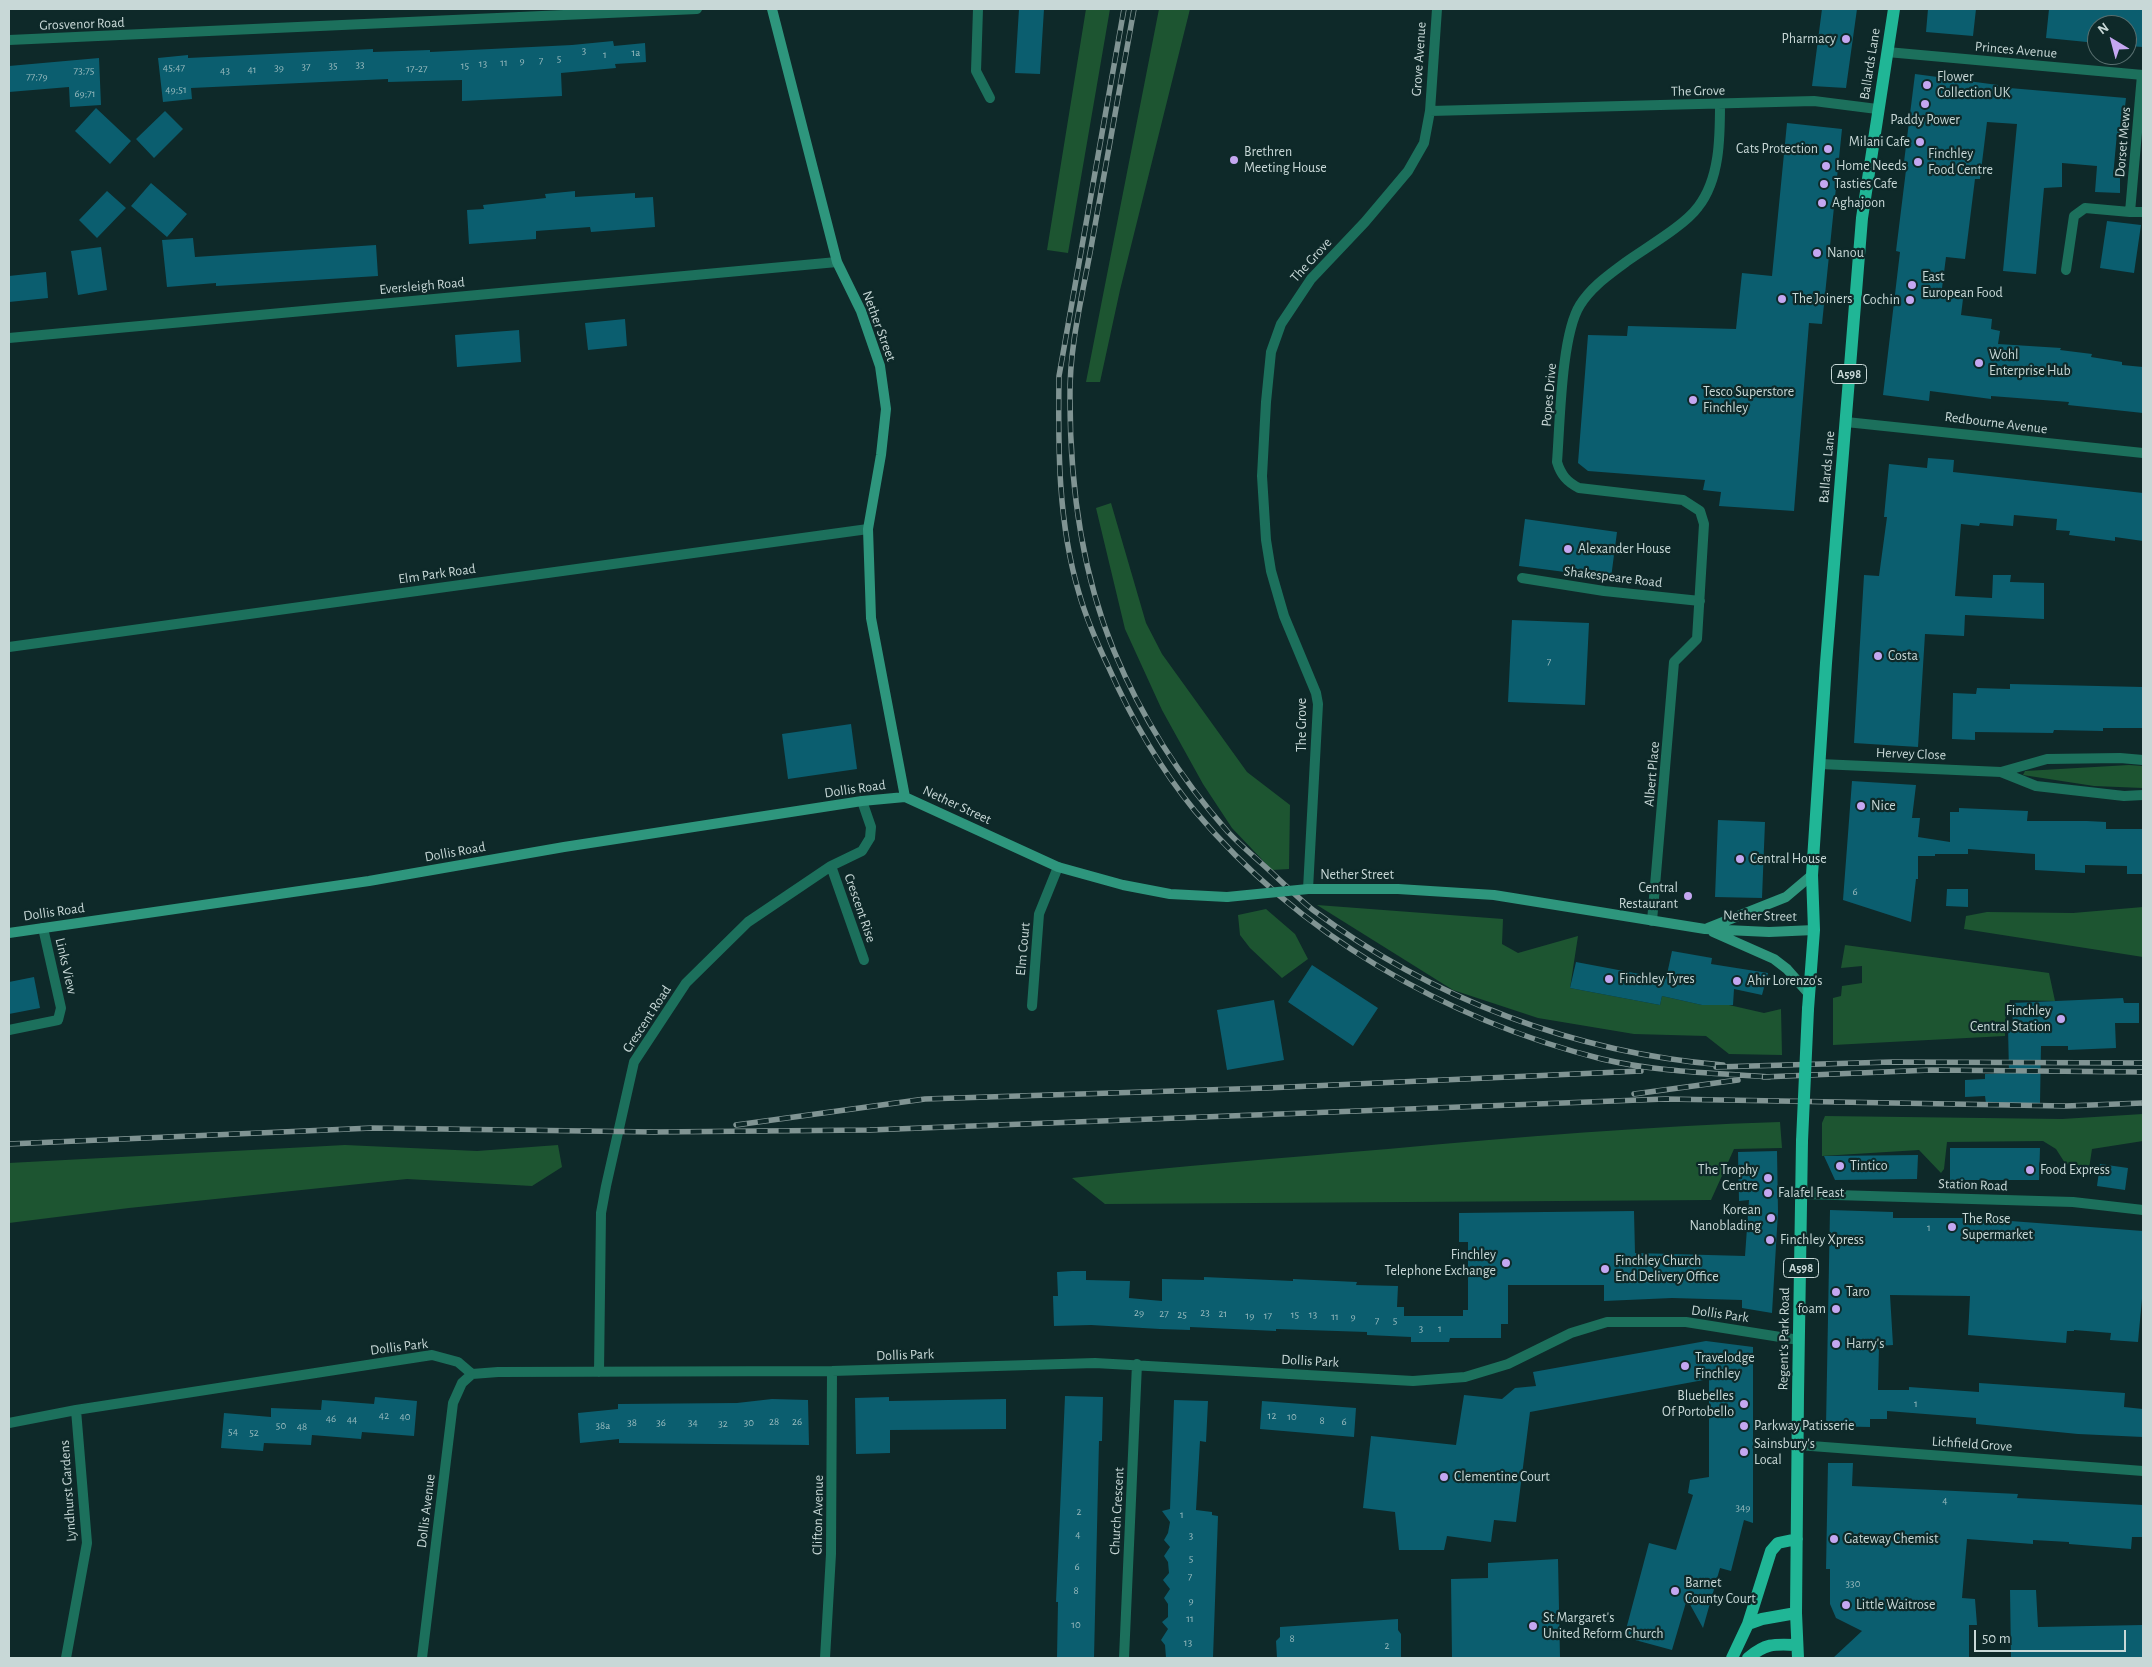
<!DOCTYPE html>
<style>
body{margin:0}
#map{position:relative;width:2152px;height:1667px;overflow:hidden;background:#0e2929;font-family:"Alegreya Sans",sans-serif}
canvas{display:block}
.frame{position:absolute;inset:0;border:10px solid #c8d8d7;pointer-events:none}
.north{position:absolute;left:2087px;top:15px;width:50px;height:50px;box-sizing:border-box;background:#0e2929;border:1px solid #586f6f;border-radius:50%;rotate:323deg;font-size:14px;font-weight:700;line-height:20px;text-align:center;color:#c8d8d7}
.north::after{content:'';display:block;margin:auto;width:18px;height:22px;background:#c4a7f1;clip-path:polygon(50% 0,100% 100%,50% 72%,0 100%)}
.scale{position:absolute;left:1974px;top:1630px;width:152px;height:22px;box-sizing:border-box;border:2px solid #c8d8d7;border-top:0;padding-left:6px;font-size:15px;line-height:18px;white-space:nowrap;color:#c8d8d7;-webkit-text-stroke:4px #0e2929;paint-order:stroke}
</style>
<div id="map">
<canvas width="2152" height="1667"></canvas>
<div class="frame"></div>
<div class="north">N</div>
<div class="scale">50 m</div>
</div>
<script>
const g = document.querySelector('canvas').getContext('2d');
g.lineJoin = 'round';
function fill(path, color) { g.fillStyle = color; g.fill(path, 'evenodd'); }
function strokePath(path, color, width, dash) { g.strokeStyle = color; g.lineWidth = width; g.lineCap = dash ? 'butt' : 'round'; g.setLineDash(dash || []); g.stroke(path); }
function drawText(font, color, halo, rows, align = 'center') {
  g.font = font + ' "Alegreya Sans",sans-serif'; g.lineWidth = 4.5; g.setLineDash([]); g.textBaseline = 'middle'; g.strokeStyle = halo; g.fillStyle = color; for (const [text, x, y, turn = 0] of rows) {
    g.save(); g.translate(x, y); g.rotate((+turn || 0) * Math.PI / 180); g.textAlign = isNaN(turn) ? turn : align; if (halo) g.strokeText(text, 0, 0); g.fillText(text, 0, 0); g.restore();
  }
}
fill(new Path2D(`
 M1086,9H1110L1068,253L1047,250Z
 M1159,9H1190L1120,290L1100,382H1086Z
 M1111,503L1146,623L1162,654L1247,772L1290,805L1289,869L1272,870L1232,828L1203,784L1162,710L1125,629L1096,508Z
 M2129,765L2143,766V788L2094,786L2023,775L2025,771Z
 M1317,905L1503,919L1502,944L1518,953L1578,936L1570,988L1660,1005L1662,996L1702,1005H1729L1764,1013L1781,1009L1782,1055L1729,1054L1706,1036L1634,1034L1538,1018L1453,990Z
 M2143,907V957L1964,929L1966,916L1987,912L2073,913Z
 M1266,909L1295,934L1308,959L1282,978L1250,948L1240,935L1238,915Z
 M1845,945L2049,973L2055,1001L2010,1000L2005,1020V1036L1833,1045V998L1841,996L1842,986L1862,983V966L1841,968Z
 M2143,1114V1141L2092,1149L2088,1175L2065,1163L2056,1149L2043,1141L1947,1142L1944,1169L1941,1173L1919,1150L1822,1156V1123L1825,1116L2062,1119Z
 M1780,1122L1782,1148L1734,1149L1711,1200L1105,1204L1072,1178C1177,1166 1282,1158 1388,1149C1518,1137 1649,1126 1780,1122Z
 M345,1145L477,1151L558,1145L562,1167L532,1186L407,1179L129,1208L9,1223V1163Z`), '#1d5531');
fill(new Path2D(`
 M1019,9H1044L1040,74L1015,73Z
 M1822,9H1857L1846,88L1812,86Z
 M1928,9H1976L1973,36L1926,32Z
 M2049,9H2143V47L2127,46V25H2097V43L2046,38Z
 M613,41L614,46L645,43L646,62L615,64L616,68L561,73L562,96L462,101V80L388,82V79L191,88L192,99L163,102L158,58L188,55V58L373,49V52L430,50V52L572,45Z
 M99,58L101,105L70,107L69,87L9,92V66Z
 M1915,74L1998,85V87L2126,98L2122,133H2117L2113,177L2120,178V193L2095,192L2097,166L2062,163V187L2044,188L2036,274L2003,271L2017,124L1987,122L1980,179H1975L1965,259L1946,257L1941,296L1963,299L1961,315L1992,319L1991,329L2000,331L1998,344L2061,348L2060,350L2092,354L2091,357L2122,362V365L2143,367V413L2068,405L2069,402L1991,396V399L1930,391L1929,401L1883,395L1900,252L1896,251L1906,170H1903Z
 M96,108L131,141L110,164L75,131Z
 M165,111L183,129L154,158L136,139Z
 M1787,123L1842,129L1822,324L1809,323L1794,511L1719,506L1721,492L1703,490L1705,480L1588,471L1578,463L1588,335L1627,336L1628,326L1736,329L1742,273L1772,276Z
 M151,183L187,214L167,237L131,206Z
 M107,191L126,208L97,238L79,220Z
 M575,191V197L635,193V198L653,197L655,227L591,232L590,227L536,231V239L469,244L467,210L484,209L483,205L546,198L545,194Z
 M2107,221L2141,225L2134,273L2100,268Z
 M193,238L195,257L376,245L378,276L216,286V283L167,287L162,240Z
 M101,247L107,290L78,295L71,251Z
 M46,272L48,298L9,302V276Z
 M625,319L627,346L588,350L585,323Z
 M519,330L521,362L457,367L455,335Z
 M1928,458L1954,460L1953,472L2143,493V541L2115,537V541L2069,535L2070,531L2056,530L2057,519L2014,515L2013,526L1980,523L1979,526L1961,524L1955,596L1992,598L1993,575H2011L2010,582L2044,583V619L1965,615L1964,636L1925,634L1918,747L1854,743L1864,575L1879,576L1887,517H1884L1889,464L1927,468Z
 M1525,519L1617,532L1611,578L1519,566Z
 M1512,620L1589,623L1585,705L1508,702Z
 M2010,684L2143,687V728H2103V731L2054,730L2053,733L1975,732V740L1952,739L1953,693L1976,694L1977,688L2010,689Z
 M851,724L857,769L788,779L782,734Z
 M1852,781L1916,785L1912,818H1920L1918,837L1950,842V812H1959V808L2028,811L2027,821H2087L2106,822V829H2143V874H2127V866L2085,865V873L2035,870V854L1968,849V854H1935V856H1918V879H1916L1911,922L1843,900Z
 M1718,820L1765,822L1762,898L1715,897Z
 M1947,889H1968V907L1946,906Z
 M1672,951L1712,958L1711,964L1768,973L1762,995L1734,989L1733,1005H1702L1662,996L1660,1005L1570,988L1576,962L1666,979Z
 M1312,965L1378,1008L1353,1046L1288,1002Z
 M34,977L40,1008L9,1014V982Z
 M2123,998L2124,1003H2139V1023H2115L2116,1048L2068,1050V1046H2041L2040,1103L1986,1104L1985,1096L1965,1097V1080L1985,1079V1074L2009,1073L2008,1027H2013L2012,1003Z
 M1274,1000L1284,1060L1227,1070L1217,1010Z
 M1950,1148H2040L2039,1180H1950Z
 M1777,1151L1778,1212L1772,1313L1742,1308V1300L1672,1298L1604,1301V1285H1508V1324H1501V1338H1450L1449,1342H1411V1337L1367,1335V1332L1276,1329V1331L1190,1327V1330L1160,1329L1091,1325L1054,1326L1053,1296H1058L1057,1272L1072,1271H1086V1280L1130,1281L1129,1298L1162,1301V1279L1204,1280V1277L1293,1281V1279L1357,1282L1356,1285L1398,1286L1397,1307H1404V1316H1463V1310H1468V1242H1459V1213L1634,1211L1635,1253L1745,1256L1749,1200L1739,1201L1738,1152Z
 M1918,1155L1917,1179L1835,1180L1824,1156Z
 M2100,1164L2128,1168L2125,1190L2097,1186Z
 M1830,1210L1893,1212V1218H1971L2143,1231V1288L2138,1342L2110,1340L2111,1333L2074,1330V1331H2067L2066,1343L1968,1335L1970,1296L1890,1295L1893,1345L1879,1346L1878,1390H1909V1387L1979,1392V1383L2125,1393L2124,1407L2143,1409V1437L2078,1434L1976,1424V1418L1887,1411V1419H1870V1427L1826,1426Z
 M1706,1341L1753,1347V1523L1744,1520L1731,1571L1720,1568L1703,1628L1687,1599L1672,1650L1624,1637L1649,1543L1676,1550L1693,1495L1688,1493L1690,1480L1709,1477V1379L1530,1412L1516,1522L1494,1520L1491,1542L1447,1536L1444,1550H1399L1395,1512L1363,1508L1371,1436L1456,1445L1464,1395L1502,1399L1515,1388L1536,1386L1533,1372Z
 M1065,1396L1103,1397L1102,1441H1099L1094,1658H1057L1058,1602H1056Z
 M375,1397L417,1401L414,1436L362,1432L361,1439L312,1435L311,1445L264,1443L263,1451L221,1448L224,1413L271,1417V1408L321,1410L322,1400L374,1404Z
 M889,1397V1401L1006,1399V1429L890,1430V1453L856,1454L855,1398Z
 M772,1399L808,1400L809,1445L619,1443V1439L580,1443L578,1413L618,1409V1404L737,1403Z
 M1174,1400L1208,1401L1206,1442L1200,1441L1196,1510L1212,1512V1515L1218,1516L1213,1658H1166L1165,1645L1161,1640L1168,1629L1162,1622L1168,1617V1604L1164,1598L1170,1589L1163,1580L1169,1573L1168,1562L1164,1556L1170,1547L1164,1540L1168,1533L1170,1522L1162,1511L1170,1509Z
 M1262,1401L1356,1408L1354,1437L1260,1429Z
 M1828,1463H1853L1852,1486L2018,1494L2017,1498L2143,1505V1537H2132L2131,1549L2069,1544V1542L2033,1540V1544L1967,1539L1962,1598L1975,1599L1977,1625H1969V1658H1833L1862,1631L1836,1618L1830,1604V1569H1826Z
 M1558,1559L1560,1658H1452L1451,1579L1488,1578V1563Z
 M2010,1590H2036L2038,1627L2143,1625V1658H2011Z
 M1398,1619V1630L1401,1634V1658H1277L1276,1641L1280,1637V1627Z`), '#0b5e6f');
strokePath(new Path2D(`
 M978,9L976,71L990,98
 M9,40L697,9
 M1887,52L2143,75
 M1430,111L1437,9
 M2130,212H2143
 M2066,270L2074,216L2085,208L2130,212L2142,75
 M9,338L837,262
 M1846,422L2143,453
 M1522,578L1604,591L1700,601
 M9,647L868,529
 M1820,764L2001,772L2047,759L2120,758L2143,760
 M2001,772L2036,786L2124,796L2143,795
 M831,866L864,960
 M1308,889L1318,704L1316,693L1284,616L1271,571L1266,540L1262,476L1266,402L1271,352L1281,324L1311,279L1365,222L1408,171L1424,143L1430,111L1814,101L1877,109
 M1652,921L1674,662L1697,639L1704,524L1700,511L1683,500L1579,488C1567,482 1561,475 1557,462C1560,424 1561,335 1580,305C1592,286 1609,275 1626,262C1647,247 1684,226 1698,207C1720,179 1720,137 1720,104
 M1032,1006L1039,914L1058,867
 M9,1030L58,1020L61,1008L43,928
 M1802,1194L2073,1202L2143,1210
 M599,1372L601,1213L606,1186L634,1062L686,983L748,922L831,866L862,851L870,838L871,827L862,801
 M9,1423L76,1410L432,1355L458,1362L472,1374L498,1372L832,1371L1095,1363L1413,1381L1465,1377L1508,1364L1571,1333L1607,1322H1686L1799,1340
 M1798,1445L2143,1471
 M66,1658L87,1543L76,1410
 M422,1658L453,1403L462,1383L472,1374
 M825,1658L831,1554L832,1371
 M1124,1658L1137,1364`), '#1c705c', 10);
strokePath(new Path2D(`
 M772,9L837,262L861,311L880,366L886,409L881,455L868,529L871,618L905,797
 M1308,889H1398L1494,895L1705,929L1769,932L1814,930
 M1708,928L1786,897L1812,875
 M1713,932L1774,959L1787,969L1809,994
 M9,933L369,881L564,847L862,801L905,797L1058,867L1123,885L1170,894L1227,897`), '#2e967d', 10);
strokePath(new Path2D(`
 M1808,1009L1814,930L1812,875L1826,663L1862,218L1894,9
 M1748,1624L1762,1619L1796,1613
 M1732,1658L1748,1624L1771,1551L1778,1543L1797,1539
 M1748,1658C1766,1643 1774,1644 1797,1645
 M1798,1658L1796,1613L1798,1395L1802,1141`), '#20b696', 12);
const rail = new Path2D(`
 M1124,9L1059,376C1058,448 1058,523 1079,593C1086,618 1097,643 1108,666C1131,718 1159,767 1195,811C1298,934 1446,1020 1602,1059C1656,1072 1714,1073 1770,1077
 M1134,9C1120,86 1106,164 1092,242C1083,293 1069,346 1070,398C1070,483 1081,571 1114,651C1141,716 1181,779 1228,832C1241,846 1256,858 1270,871C1284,884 1298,898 1313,910C1432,999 1575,1053 1723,1065
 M1716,1067L1892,1062L2143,1063
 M1763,1077L1931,1070L2143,1072
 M1634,1094L1738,1080
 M736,1125L925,1099L1267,1088L1641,1071
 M9,1144L372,1128L654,1132L870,1130L1665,1099L2066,1106L2143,1103`);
strokePath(rail, '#809493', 5.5);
strokePath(rail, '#0e2929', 4, [11]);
strokePath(new Path2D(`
 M1227,897L1308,889`), '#2e967d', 10);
strokePath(new Path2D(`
 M1802,1141L1808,1009`), '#20b696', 12);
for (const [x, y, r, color] of [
 [1846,39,5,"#c4a7f1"],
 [1927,85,5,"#c4a7f1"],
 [1925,104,5,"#c4a7f1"],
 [1920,142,5,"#c4a7f1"],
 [1828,149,5,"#c4a7f1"],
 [1234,160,5,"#c4a7f1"],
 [1918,162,5,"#c4a7f1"],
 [1826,166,5,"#c4a7f1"],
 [1824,184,5,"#c4a7f1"],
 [1822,203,5,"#c4a7f1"],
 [1817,253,5,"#c4a7f1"],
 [1912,285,5,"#c4a7f1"],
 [1782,299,5,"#c4a7f1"],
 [1910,300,5,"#c4a7f1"],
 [1979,363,5,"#c4a7f1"],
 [1693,400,5,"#c4a7f1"],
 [1568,549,5,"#c4a7f1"],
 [1878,656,5,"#c4a7f1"],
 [1861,806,5,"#c4a7f1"],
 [1740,859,5,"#c4a7f1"],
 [1688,896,5,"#c4a7f1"],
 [1609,979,5,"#c4a7f1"],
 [1737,981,5,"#c4a7f1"],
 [2061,1019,5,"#c4a7f1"],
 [1840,1166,5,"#c4a7f1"],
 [2030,1170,5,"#c4a7f1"],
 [1768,1178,5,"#c4a7f1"],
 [1768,1193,5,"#c4a7f1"],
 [1771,1218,5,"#c4a7f1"],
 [1952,1227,5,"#c4a7f1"],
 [1770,1240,5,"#c4a7f1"],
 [1506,1263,5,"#c4a7f1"],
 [1605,1269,5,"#c4a7f1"],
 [1836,1292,5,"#c4a7f1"],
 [1836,1309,5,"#c4a7f1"],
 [1836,1344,5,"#c4a7f1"],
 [1685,1366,5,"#c4a7f1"],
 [1744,1404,5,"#c4a7f1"],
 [1744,1426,5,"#c4a7f1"],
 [1744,1452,5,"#c4a7f1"],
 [1444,1477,5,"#c4a7f1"],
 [1834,1539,5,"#c4a7f1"],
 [1675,1591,5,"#c4a7f1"],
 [1846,1605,5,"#c4a7f1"],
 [1533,1626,5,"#c4a7f1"]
]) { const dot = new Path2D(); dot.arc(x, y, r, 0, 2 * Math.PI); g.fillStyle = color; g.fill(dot); strokePath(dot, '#0e2929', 2); }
drawText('11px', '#99babd', null, [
 ["3",584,51],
 ["1a",636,53],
 ["1",605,55],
 ["5",559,59],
 ["9",522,61],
 ["7",541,61],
 ["11",504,63],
 ["13",483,64],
 ["33",360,65],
 ["35",333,66],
 ["15",465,66],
 ["37",306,67],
 ["45;47",174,68],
 ["39",279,68],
 ["17-27",417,69],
 ["41",252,70],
 ["73;75",84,71],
 ["43",225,71],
 ["77;79",37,77],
 ["49;51",176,90],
 ["69;71",85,94],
 ["7",1549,662],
 ["6",1855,892],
 ["1",1929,1228],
 ["29",1139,1313],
 ["23",1205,1313],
 ["27",1164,1314],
 ["21",1223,1314],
 ["25",1182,1315],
 ["15",1295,1315],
 ["13",1313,1315],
 ["19",1250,1316],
 ["17",1268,1316],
 ["11",1335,1317],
 ["9",1353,1317],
 ["7",1377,1321],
 ["5",1395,1321],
 ["3",1421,1329],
 ["1",1440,1329],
 ["1",1916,1404],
 ["42",384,1416],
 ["12",1272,1416],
 ["40",405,1417],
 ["10",1292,1417],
 ["46",331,1419],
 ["44",352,1420],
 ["8",1322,1421],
 ["28",774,1422],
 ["26",797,1422],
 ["6",1344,1422],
 ["38",632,1423],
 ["36",661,1423],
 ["34",693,1423],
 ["30",749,1423],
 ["32",723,1424],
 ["50",281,1426],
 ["38a",603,1426],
 ["48",302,1427],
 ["54",233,1432],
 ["52",254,1433],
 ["4",1945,1501],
 ["349",1743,1508],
 ["2",1079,1512],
 ["1",1182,1515],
 ["4",1078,1535],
 ["3",1191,1536],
 ["5",1191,1559],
 ["6",1077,1567],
 ["7",1190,1577],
 ["330",1853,1584],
 ["8",1076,1591],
 ["9",1191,1601],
 ["11",1190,1619],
 ["10",1076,1625],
 ["8",1292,1639],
 ["13",1188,1643],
 ["2",1387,1646]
]);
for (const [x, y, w] of [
 [1849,374,35],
 [1801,1268,35]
]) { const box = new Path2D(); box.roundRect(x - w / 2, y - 9.5, w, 19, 4); g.fillStyle = '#0e2929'; g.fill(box); strokePath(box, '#c8d8d7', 1); }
drawText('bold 12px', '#c8d8d7', null, [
 ["A598",1849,374],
 ["A598",1801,1268]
]);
drawText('14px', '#c8d8d7', '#0e2929', [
 ["Grosvenor Road",82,24,-2],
 ["Princes Avenue",2016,50,5],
 ["Grove Avenue",1419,59,-86],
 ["Ballards Lane",1870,64,-81],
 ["The Grove",1698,91,-1],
 ["Dorset Mews",2123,142,-85],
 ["The Grove",1311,260,-48],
 ["Eversleigh Road",422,286,-5],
 ["Nether Street",879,326,70],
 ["Popes Drive",1549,395,-85],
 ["Redbourne Avenue",1996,423,7],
 ["Ballards Lane",1827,467,-85],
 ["Elm Park Road",437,574,-8],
 ["Shakespeare Road",1613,577,7],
 ["The Grove",1302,725,-90],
 ["Hervey Close",1911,754,2],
 ["Albert Place",1652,774,-85],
 ["Dollis Road",855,789,-8],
 ["Nether Street",957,805,25],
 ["Dollis Road",455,852,-10],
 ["Nether Street",1357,875],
 ["Crescent Rise",860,908,71],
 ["Dollis Road",54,912,-8],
 ["Nether Street",1760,916,1],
 ["Elm Court",1023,949,-85],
 ["Links View",66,966,77],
 ["Crescent Road",647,1019,-57],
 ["Station Road",1973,1185,2],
 ["Dollis Park",1720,1314,8],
 ["Regent's Park Road",1784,1339,-89],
 ["Dollis Park",399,1347,-7],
 ["Dollis Park",905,1355,-2],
 ["Dollis Park",1310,1361,3],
 ["Lichfield Grove",1972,1444,4],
 ["Lyndhurst Gardens",68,1491,-94],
 ["Dollis Avenue",426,1511,-83],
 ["Church Crescent",1117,1511,-87],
 ["Clifton Avenue",818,1515,-89]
]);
drawText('14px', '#c8d8d7', '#0e2929', [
 ["Pharmacy",1836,39,"right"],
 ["Flower",1937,77],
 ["Collection UK",1937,93],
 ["Paddy Power",1925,120,"center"],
 ["Milani Cafe",1910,142,"right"],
 ["Cats Protection",1818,149,"right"],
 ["Brethren",1244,152],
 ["Meeting House",1244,168],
 ["Finchley",1928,154],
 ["Food Centre",1928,170],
 ["Home Needs",1836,166],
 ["Tasties Cafe",1834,184],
 ["Aghajoon",1832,203],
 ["Nanou",1827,253],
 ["East",1922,277],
 ["European Food",1922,293],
 ["The Joiners",1792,299],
 ["Cochin",1900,300,"right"],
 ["Wohl",1989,355],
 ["Enterprise Hub",1989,371],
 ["Tesco Superstore",1703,392],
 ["Finchley",1703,408],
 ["Alexander House",1578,549],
 ["Costa",1888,656],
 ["Nice",1871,806],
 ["Central House",1750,859],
 ["Central",1678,888,"right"],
 ["Restaurant",1678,904,"right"],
 ["Finchley Tyres",1619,979],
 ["Ahir Lorenzo's",1747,981],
 ["Finchley",2051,1011,"right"],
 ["Central Station",2051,1027,"right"],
 ["Tintico",1850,1166],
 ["The Trophy",1758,1170,"right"],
 ["Centre",1758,1186,"right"],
 ["Food Express",2040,1170],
 ["Falafel Feast",1778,1193],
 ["Korean",1761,1210,"right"],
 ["Nanoblading",1761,1226,"right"],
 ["The Rose",1962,1219],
 ["Supermarket",1962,1235],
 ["Finchley Xpress",1780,1240],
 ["Finchley",1496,1255,"right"],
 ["Telephone Exchange",1496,1271,"right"],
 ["Finchley Church",1615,1261],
 ["End Delivery Office",1615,1277],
 ["Taro",1846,1292],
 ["foam",1826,1309,"right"],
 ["Harry's",1846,1344],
 ["Travelodge",1695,1358],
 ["Finchley",1695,1374],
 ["Bluebelles",1734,1396,"right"],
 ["Of Portobello",1734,1412,"right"],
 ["Parkway Patisserie",1754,1426],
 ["Sainsbury's",1754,1444],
 ["Local",1754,1460],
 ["Clementine Court",1454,1477],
 ["Gateway Chemist",1844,1539],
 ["Barnet",1685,1583],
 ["County Court",1685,1599],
 ["Little Waitrose",1856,1605],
 ["St Margaret's",1543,1618],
 ["United Reform Church",1543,1634]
], 'left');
</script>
